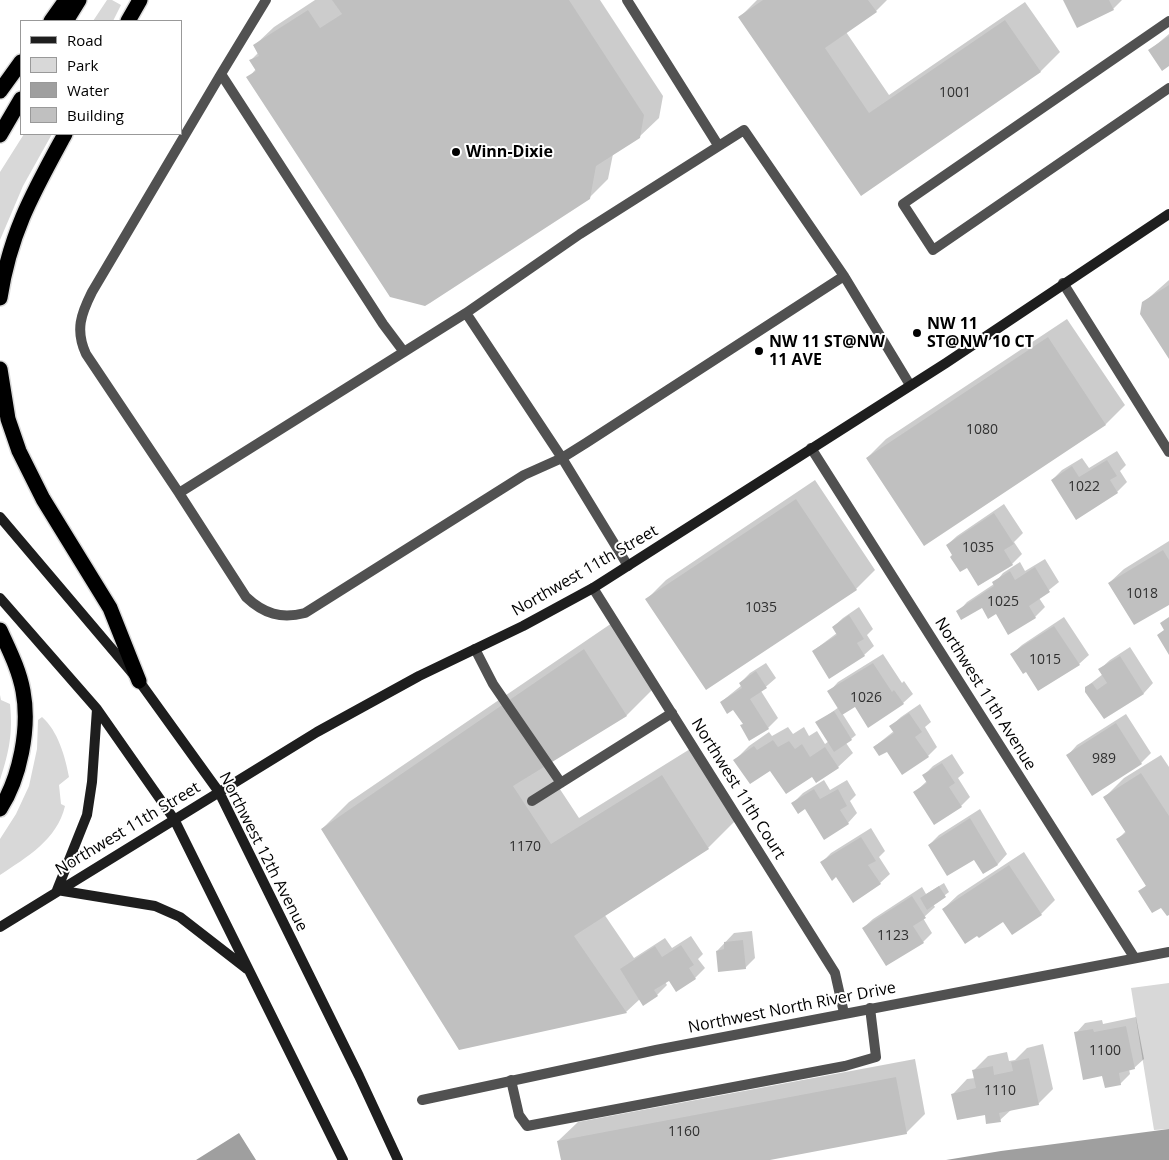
<!DOCTYPE html>
<style>
body{margin:0}
#map{position:relative;width:1169px;height:1160px;overflow:hidden;background:#fff;font-family:"Open Sans",sans-serif}
canvas{display:block}
.legend{position:absolute;left:20px;top:20px;width:162px;height:115px;box-sizing:border-box;background:#fff;border:1px solid #999;margin:0;padding:6px 9px;list-style:none;font-size:15px;color:#000}
.legend li{display:flex;align-items:center;gap:10px;height:25px}
.legend b{width:25px;border:1px solid #999}
</style>
<div id="map">
<canvas width="1169" height="1160"></canvas>
<ul class="legend">
<li><b style="height:6px;background:#1e1e1e"></b>Road</li>
<li><b style="height:14px;background:#d8d8d8"></b>Park</li>
<li><b style="height:14px;background:#9f9f9f"></b>Water</li>
<li><b style="height:14px;background:#c0c0c0"></b>Building</li>
</ul>
</div>
<script>
const g = document.querySelector('canvas').getContext('2d');
g.lineJoin = 'round';
function fill(path, color) { g.fillStyle = color; g.fill(path, 'evenodd'); }
function strokePath(path, color, width, dash) { g.strokeStyle = color; g.lineWidth = width; g.lineCap = dash ? 'butt' : 'round'; g.setLineDash(dash || []); g.stroke(path); }
function drawText(font, color, halo, rows, align = 'center') {
  g.font = font + ' "Open Sans",sans-serif'; g.lineWidth = 4; g.setLineDash([]); g.textBaseline = 'middle'; g.strokeStyle = halo; g.fillStyle = color; for (const [text, x, y, turn = 0] of rows) {
    g.save(); g.translate(x, y); g.rotate((+turn || 0) * Math.PI / 180); g.textAlign = isNaN(turn) ? turn : align; if (halo) g.strokeText(text, 0, 0); g.fillText(text, 0, 0); g.restore();
  }
}
fill(new Path2D(`
 M107,0H112L121,5L113,21H93Z
 M24,134H52L23,186L0,240V172Z
 M0,695L1,700L10,704C13,734 9,752 0,780Z
 M42,717C58,731 65,756 69,777L59,785L61,804L65,806C57,840 27,857 0,875V839L16,814L29,786L37,749L38,720Z
 M1169,983V1129L1154,1130L1131,988Z`), '#d8d8d8');
fill(new Path2D(`
 M1169,1129V1160H946L1001,1151Z
 M239,1133L256,1160H196Z`), '#9f9f9f');
fill(new Path2D(`
 M315,0H600L663,96L659,118L639,137L613,154L608,179L589,198L248,78L256,69L251,60L258,53L254,46L274,27Z
 M757,0H887L876,11L846,32L889,95L1025,2L1060,52L1041,71L862,194L740,17Z
 M1065,0H1122L1113,9Z
 M1169,34V65L1150,50Z
 M1169,280V357L1143,303Z
 M1067,319L1125,405L1106,424L924,544L867,458L886,439Z
 M1117,451L1126,465L1120,471L1127,482L1117,492L1052,480L1062,470L1082,458L1089,468Z
 M815,480L875,570L856,589L647,599L666,580Z
 M1004,504L1023,533L1014,542L1022,554L1012,564L979,585L967,566L953,554L947,545L957,536Z
 M1169,541V603L1109,583L1124,569Z
 M1045,559L1059,582L1039,598L1045,607L1035,617L1008,633L996,613L982,606L958,612L967,602L994,584L1003,573L1020,562L1025,571Z
 M859,607L873,629L867,635L874,646L864,655L813,651L837,633L833,627L843,618Z
 M1064,617L1089,655L1079,664L1026,670L1012,654L1022,645Z
 M612,623L654,688L627,715L544,765L579,818L690,749L735,821L708,848L604,914L634,958L665,938L672,948L691,936L703,954L698,959L705,968L695,978L670,979L665,982L667,985L657,995L640,999L626,1012L460,1048L322,829L349,802Z
 M1130,647L1153,683L1144,693L1104,717L1086,687L1103,674L1100,669L1110,660Z
 M883,654L902,683L904,681L913,694L903,703L856,705L842,713L856,735L846,743L853,753L838,767L812,775L735,760L749,746L769,732L772,736L788,727L793,734L804,727L809,736L817,731L825,744L829,741L817,723L839,707L829,692L838,682Z
 M766,663L776,678L761,691L778,718L768,728L744,724L734,708L721,702L742,685L740,683L750,673Z
 M920,704L931,722L925,727L937,747L928,756L874,747L894,731L891,726L901,717Z
 M1126,714L1151,753L1141,763L1093,794L1068,755L1077,745Z
 M952,754L964,773L958,778L970,797L961,806L915,792L927,781L924,775L933,766Z
 M1161,755L1169,767V913L1140,891L1147,885L1118,839L1126,831L1104,798L1124,778Z
 M824,780L830,790L847,780L856,795L850,801L857,813L848,823L793,803L803,793Z
 M980,809L1007,854L998,864L983,873L974,858L929,845L939,835Z
 M871,828L885,851L879,857L890,874L880,883L837,876L822,862L831,853Z
 M1024,852L1055,900L1041,914L943,909L958,895Z
 M944,883L949,892L933,904L935,907L923,918L932,933L923,942L863,928L873,919L922,887L926,894Z
 M752,931L755,958L745,968L717,951L734,933Z
 M1136,1017L1144,1059L1134,1068L1129,1069L1130,1074L1120,1084L1076,1033L1085,1023L1102,1020L1103,1024Z
 M1043,1044L1053,1089L1038,1104L1012,1109L1000,1120L953,1094L967,1079L975,1078L974,1070L988,1056L1007,1052L1009,1061L1015,1060L1027,1048Z
 M915,1059L925,1114L906,1133L763,1160H562L558,1141L578,1122Z`), '#0003');
fill(new Path2D(`
 M332,0H569L644,115L640,138L596,166L590,199L430,303L425,306L390,297L246,77L256,71L249,60L259,56L253,45L308,10L320,28L342,14Z
 M763,0H868L877,12L825,48L869,113L1005,20L1041,72L861,196L738,17Z
 M1063,0H1109L1114,10L1077,28Z
 M1169,36V66L1162,71L1148,50Z
 M1169,285V359L1140,314L1142,302Z
 M1048,337L1106,425L924,546L866,458Z
 M1107,460L1117,476L1110,480L1118,493L1076,520L1051,480L1072,466L1079,477Z
 M796,499L857,590L706,690L645,599Z
 M994,513L1014,544L1004,550L1013,565L978,586L967,568L960,572L950,557L952,555L946,545Z
 M1163,550L1169,560V605L1134,625L1108,583Z
 M1035,567L1050,592L1029,606L1036,618L1008,635L996,614L988,619L982,608L961,620L956,611L994,586L992,582L1010,571L1015,580Z
 M849,615L864,639L857,643L865,656L829,679L812,651L837,635L832,627Z
 M1169,617V655L1157,635L1164,630L1160,623Z
 M1054,626L1080,665L1038,691L1026,672L1023,674L1010,654Z
 M584,649L627,716L513,786L551,844L662,775L709,849L574,936L627,1013L459,1050L321,829Z
 M1120,656L1144,694L1104,719L1085,692V687L1092,683L1097,690L1107,683L1098,669Z
 M873,663L892,692L894,690L904,704L868,728L855,707L842,715L827,691Z
 M756,671L767,688L750,699L769,729L749,741L740,725L743,724L733,710L727,714L720,702L742,688L739,683Z
 M834,711L852,740L834,752L815,722Z
 M909,713L922,732L915,737L929,757L902,775L887,752L879,756L873,747L894,733L889,726Z
 M1116,723L1142,764L1092,796L1066,755Z
 M773,740L778,747L789,741L795,749L802,744L810,757L825,747L839,768L816,783L812,777L786,794L770,771L750,784L733,760L754,746L757,750Z
 M942,763L955,783L949,787L962,807L934,825L913,792L927,783L922,775Z
 M1141,773L1169,816V915L1167,916L1161,908L1152,913L1138,891L1146,886L1116,839L1126,833L1103,797Z
 M814,789L820,799L838,789L847,806L840,810L849,824L824,840L805,809L798,814L791,803Z
 M970,818L998,865L983,874L974,860L947,876L928,845Z
 M861,837L876,861L868,865L881,884L853,903L836,877L832,881L820,862Z
 M1009,865L1042,915L1012,935L1003,922L979,938L977,936L965,944L942,909Z
 M939,886L946,897L927,910L920,898Z
 M912,896L926,918L913,926L924,943L886,966L862,928Z
 M743,940L746,969L718,972L716,951L724,949V942Z
 M681,945L694,965L689,968L696,979L676,992L669,981L654,990L658,996L643,1006L620,969L655,946L662,957Z
 M1126,1026L1135,1069L1119,1073L1121,1085L1105,1088L1102,1076L1083,1080L1074,1032L1093,1029L1094,1032Z
 M1029,1058L1039,1105L999,1113L1001,1122L986,1124L985,1115L957,1120L951,1094L976,1088L972,1070L993,1066L994,1075L1013,1071L1011,1062Z
 M896,1077L907,1134L770,1160H561L557,1141Z`), '#c0c0c0');
const highway = new Path2D(`
 M51,21L66,0
 M66,21L79,0
 M128,21L140,0
 M0,91L21,62
 M0,135L21,99
 M0,298C10,232 34,191 65,134
 M0,369L8,419L19,451L43,499L110,608L139,681
 M0,630C9,650 19,669 23,691C30,728 20,778 0,809`);
strokePath(highway, '#dbdbdb', 18);
strokePath(new Path2D(`
 M627,0L718,145
 M1169,21L903,204L933,250L1169,88
 M221,74L266,0
 M844,276L586,443L562,458L524,475L305,613C281,619 264,614 246,597L179,493L466,313L580,234L744,130L844,276L910,385
 M466,313L562,458L628,566
 M179,493L86,354C75,330 81,314 92,292L221,74L383,324L404,352
 M475,649L493,684L561,783
 M532,801L672,713
 M511,1080L519,1115L527,1126L845,1066L876,1057L870,1008`), '#515151', 10);
strokePath(new Path2D(`
 M1063,283L1169,452
 M811,448L1134,957
 M593,588L835,973L844,1013
 M422,1100L656,1050L1169,952`), '#515151', 10);
strokePath(new Path2D(`
 M0,517L139,681L219,792L359,1076L398,1160
 M0,598L97,709L174,819L343,1160
 M57,890L155,906L180,917L247,969
 M57,890L87,815L92,782L97,709
 M0,927L317,732L419,676L523,626L593,588L946,363L1169,214`), '#1e1e1e', 10);
strokePath(highway, '#000', 15);
for (const [x, y, r, color] of [
 [456,152,5,"#000"],
 [917,333,5,"#000"],
 [759,351,5,"#000"]
]) { const dot = new Path2D(); dot.arc(x, y, r, 0, 2 * Math.PI); g.fillStyle = color; g.fill(dot); strokePath(dot, '#fff', 2); }
drawText('14px', '#303030', null, [
 ["1001",955,93],
 ["1080",982,430],
 ["1022",1084,487],
 ["1035",978,548],
 ["1018",1142,594],
 ["1025",1003,602],
 ["1035",761,608],
 ["1015",1045,660],
 ["1026",866,698],
 ["989",1104,759],
 ["1170",525,847],
 ["1123",893,936],
 ["1100",1105,1051],
 ["1110",1000,1091],
 ["1160",684,1132]
]);
drawText('bold 16px', '#000', '#fff', [
 ["Winn-Dixie",466,152],
 ["NW 11",927,324],
 ["ST@NW 10 CT",927,342],
 ["NW 11 ST@NW",769,342],
 ["11 AVE",769,360]
], 'left');
drawText('16px', '#000', '#fff', [
 ["Northwest 11th Street",585,571,-30],
 ["Northwest 11th Avenue",985,694,58],
 ["Northwest 11th Court",738,789,58],
 ["Northwest 11th Street",128,829,-31],
 ["Northwest 12th Avenue",263,852,63],
 ["Northwest North River Drive",792,1008,-11]
]);
</script>
